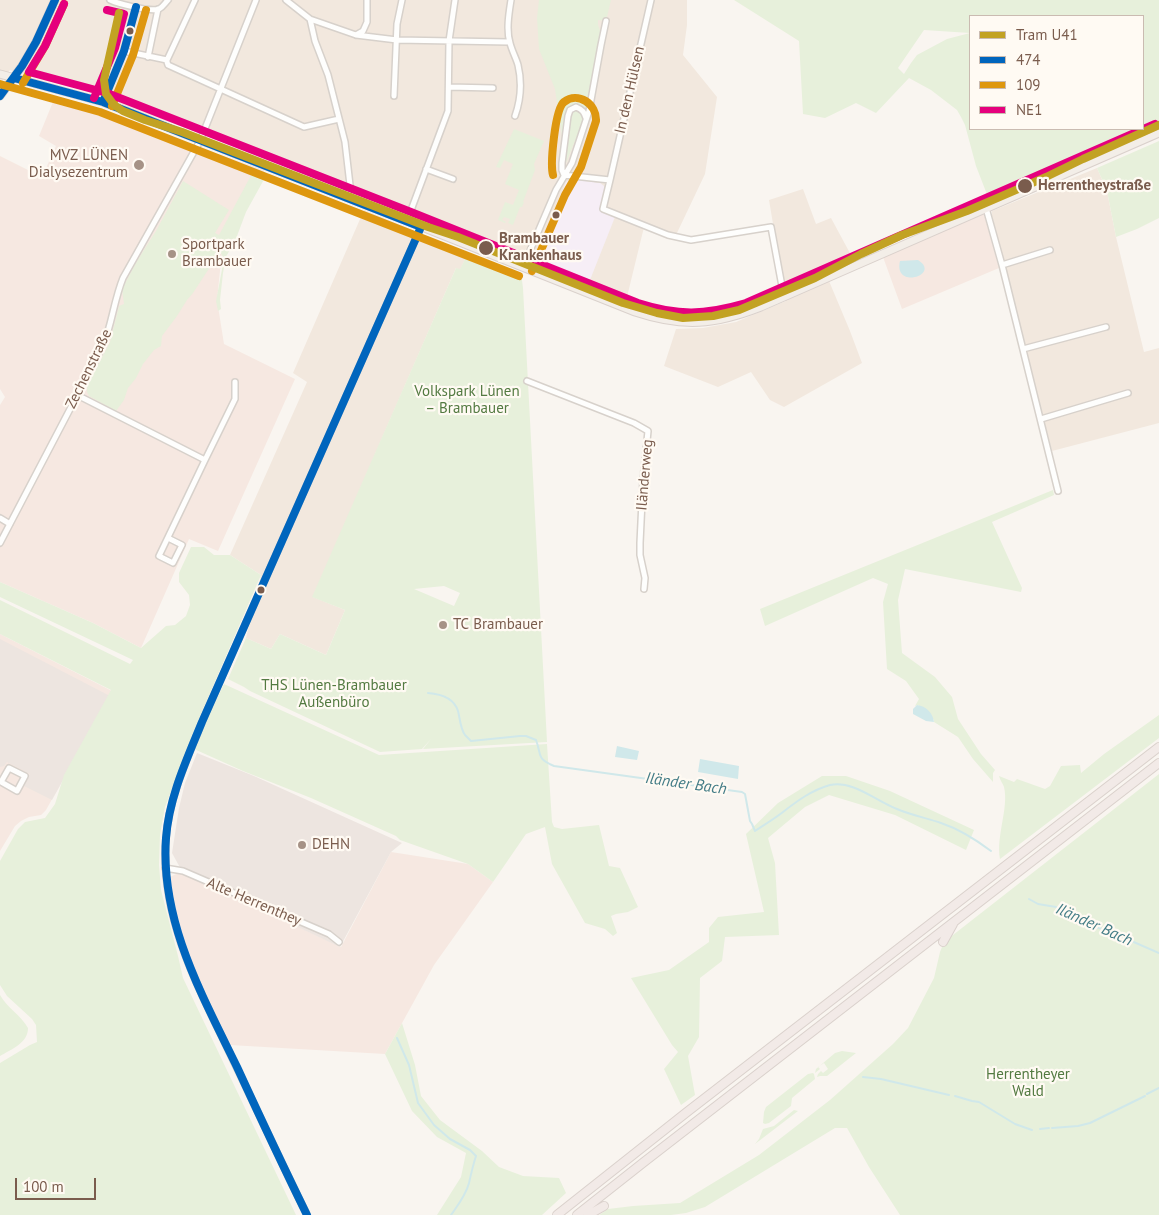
<!DOCTYPE html>
<meta charset="utf-8">
<style>
body{margin:0}
#map{position:relative;width:1159px;height:1215px;overflow:hidden;background:#f9f5f0;font-family:"PT Sans",sans-serif}
canvas{display:block}
.legend{position:absolute;left:969px;top:15px;width:175px;height:115px;box-sizing:border-box;background:#fffaf3;border:1px solid #cabbb1;margin:0;padding:6px 9px;list-style:none;font-size:15px;color:#7a5c4d}
.legend li{display:flex;align-items:center;gap:10px;height:25px}
.legend b{width:25px;border:1px solid #cabbb1}
.scale{position:absolute;left:15px;top:1178px;width:81px;height:22px;box-sizing:border-box;border:2px solid #7a5c4d;border-top:0;padding-left:6px;font-size:15px;line-height:18px;white-space:nowrap;color:#7a5c4d;-webkit-text-stroke:4px #fffaf3;paint-order:stroke}
</style>
<div id="map">
<canvas width="1159" height="1215"></canvas>
<ul class="legend">
<li><b style="height:6px;background:#c2a223"></b>Tram U41</li>
<li><b style="height:6px;background:#0065bd"></b>474</li>
<li><b style="height:6px;background:#de970f"></b>109</li>
<li><b style="height:6px;background:#e5007d"></b>NE1</li>
</ul>
<div class="scale">100 m</div>
</div>
<script>
const g = document.querySelector('canvas').getContext('2d');
g.lineJoin = 'round';
function fill(path, color) { g.fillStyle = color; g.fill(path, 'evenodd'); }
function strokePath(path, color, width, dash) { g.strokeStyle = color; g.lineWidth = width; g.lineCap = dash ? 'butt' : 'round'; g.setLineDash(dash || []); g.stroke(path); }
function drawText(font, color, halo, rows, align = 'center') {
  g.font = font + ' "PT Sans",sans-serif'; g.lineWidth = 4.5; g.setLineDash([]); g.textBaseline = 'middle'; g.strokeStyle = halo; g.fillStyle = color; for (const [text, x, y, turn = 0] of rows) {
    g.save(); g.translate(x, y); g.rotate((+turn || 0) * Math.PI / 180); g.textAlign = isNaN(turn) ? turn : align; if (halo) g.strokeText(text, 0, 0); g.fillText(text, 0, 0); g.restore();
  }
}
fill(new Path2D(`
 M0,0H687V25L683,55L717,97L705,174L676,235L645,223L626,301L475,239L262,156L117,103L93,93L10,70L0,84Z
 M1097,168L1107,191L1116,237L1144,352L1159,348V423L1052,451L992,216V211Z
 M803,189L816,224L831,218L858,268L829,281L850,331L862,363L784,407L770,400L751,372L718,387L664,366L676,329L703,328L736,322L786,301L769,200Z
 M364,210L468,253L460,270L456,268L313,597L345,610L326,655L280,634L271,649L246,638L261,575L230,555L307,382L293,373Z`), '#f2e8de');
fill(new Path2D(`
 M55,97L98,110L187,144L265,170L222,251L217,300L224,344L295,379L218,551L189,539L141,648L93,623L0,582V405L5,397L0,389V156L42,177L56,146L39,136Z
 M984,214L999,268L902,309L883,257Z
 M0,634L112,691L46,810L41,815L29,817L21,821L15,826L0,851Z
 M391,852L468,864L493,882L434,965L385,1054L230,1045L192,965L180,936L172,894L170,877L176,874L183,873L341,947Z`), '#f6e8e1');
fill(new Path2D(`
 M0,639L110,696L52,800L24,786L30,774L7,762L4,766L0,767Z
 M197,753L254,776L402,843L391,852L340,947L183,873L172,853L179,808L185,783Z`), '#ede5e0');
fill(new Path2D(`
 M571,179L600,183L604,186L605,190L600,211L615,217L588,285L532,262L566,182Z`), '#f6eef6');
fill(new Path2D(`
 M539,0H611L606,21L598,20V25L602,36L587,111L566,163L555,89L539,49L537,18Z
 M734,0H1159V123L988,197L976,166L965,125L961,117L957,110L931,90L909,78L876,113L856,103L825,118L803,114L799,41ZM970,16H1143V129H970ZM924,30L970,33L947,39L917,55L911,63L904,74L898,68Z
 M514,129L544,141L534,164L535,170L523,202H524L522,207H520L513,225L508,223L510,219L504,217L502,220L506,222L505,223L498,220L505,202L513,205L519,190L505,184L513,164L504,160L500,168L496,167Z
 M1159,141V218L1137,229L1116,237L1107,191L1097,168Z
 M255,168L267,174L246,212L237,236L226,257L223,273L220,300L221,309L218,311L216,301L224,259L219,250L210,267L193,293L187,300L177,316L162,336L161,346L154,350L143,364L136,378L128,388L124,400L116,411L89,396L87,392V386L110,342L119,306L124,304L122,289L137,261L156,231L183,181L229,210L215,233L219,235Z
 M468,253L521,273L523,288L547,742L423,749L431,739L422,749L380,752L250,691L244,687L228,679L246,638L271,649L280,634L326,655L345,610L312,597L456,268L460,269ZM444,586L460,593L454,606L414,589Z
 M1053,490L1054,495L992,522L1022,588L1021,592L905,569L898,600L902,653L935,677L952,697L958,719L981,754L995,770L993,773V782L973,759L958,737L934,722V720L918,705L915,706L919,699L906,681L887,669L883,602L888,584L873,578L765,626L760,609Z
 M191,547H204L214,555H230L261,575L198,721L165,807L160,835L159,865L161,890L178,956L183,978L296,1215H0V1063L30,1045L37,1042L36,1025L32,1019L7,996L0,985V861L18,829L25,822L45,818L55,804L64,775L111,690L0,634V600L130,664L133,660L0,597V582L93,623L141,648L166,626L175,625L186,616L190,605L189,595L179,582V573Z
 M224,684L379,755L547,744L552,822L554,827L562,829L599,825L609,866L620,868L638,907L628,912L616,914L611,916L617,933L613,936L605,929L585,923L552,864L545,827L526,834L493,882L468,864L400,840L396,836L311,798L243,771L194,749L204,724Z
 M1159,715V738L1000,859C996,835 1009,808 1004,787C1003,784 1000,780 999,776L1014,782L1017,779L1045,789L1050,786L1061,766L1080,765L1081,773L1104,754Z
 M1159,774V1215H900L869,1167L847,1128H835L705,1207L686,1213L671,1215H599L608,1209L633,1206L680,1203L759,1155L830,1100L893,1044L908,1028L934,978L940,952L944,942Z
 M822,776H846L890,791L974,830L966,850L895,815L829,795L805,807L768,838L775,863L779,935L725,937L722,961L700,978L699,1037L688,1056L695,1095L681,1105L664,1069L678,1052L672,1045L631,978L669,970L709,942V928L718,917L764,912L746,834L778,803Z
 M0,995C7,1008 21,1015 28,1028C28,1043 12,1049 0,1056Z
 M402,1023L415,1065L421,1096L440,1120L482,1151L499,1167L523,1176L559,1178L566,1193L542,1215H437L461,1177L466,1153L437,1137L412,1111L385,1054Z
 M842,1051L856,1053L827,1076H820L817,1077L818,1074L821,1071L823,1073L828,1069L824,1063L818,1067L820,1069L815,1073L816,1069L835,1053Z
 M813,1073L814,1074L815,1079L792,1098L791,1106L769,1123L765,1124L763,1123L764,1112L766,1107L808,1074Z
 M794,1110L798,1111L755,1144L759,1139L763,1129L774,1126Z`), '#e7f0db');
fill(new Path2D(`
 M918,260C942,275 893,290 900,261Z
 M917,705C926,706 933,713 934,722L926,721L913,714V709Z
 M617,746L639,751L637,760L615,757Z
 M700,759L739,766L738,779L698,772Z`), '#d0e8ea');
strokePath(new Path2D(`
 M428,693C441,694 454,698 458,711C460,718 460,728 465,735C467,737 469,739 471,741L520,736H526L536,740C542,756 536,758 554,766L742,792L745,794L750,821L752,824L755,831C764,825 774,819 783,812C797,801 812,790 830,785C853,780 876,801 897,809C911,815 926,818 941,823C959,829 975,839 991,851
 M1029,899L1038,904L1056,907L1076,919L1120,936L1159,953
 M397,1038L409,1065L418,1103L434,1125L450,1139L470,1150L476,1156C473,1165 471,1174 469,1183C466,1195 458,1205 451,1215
 M863,1077L881,1079L949,1095
 M1147,1094L1159,1088
 M955,1096L972,1101L979,1102L1015,1124L1032,1130
 M1052,1128L1078,1126L1090,1123L1145,1096
 M1040,1129L1049,1128`), '#d0e8ea', 2);
const minor = new Path2D(`
 M110,0C119,4 150,12 159,9C163,7 165,3 168,0
 M286,0L310,19L315,41L328,75L345,142L350,185L347,198
 M511,0C509,13 506,30 510,43C512,51 516,58 518,65C522,82 521,99 515,116
 M136,7L124,51L167,60V62L168,65L304,127L339,119
 M310,19L356,35L397,40L509,42
 M356,35L363,31L367,22V0
 M148,57L158,9
 M167,60L195,0
 M449,87L493,88
 M394,96L397,24L402,0
 M426,169L453,179
 M564,175L610,180L651,0
 M564,175L562,170V163L568,116L570,110L576,107C583,110 584,112 586,118
 M610,180L603,209L668,235L691,240L771,227L784,297
 M986,208L1002,265L1058,491
 M407,221L448,111L449,41L455,0
 M1002,265L1050,250
 M523,267L556,190L572,163L589,111L601,45L606,21
 M1023,349L1106,327
 M527,381L634,423L648,431L643,480L640,543V555L645,578L644,589
 M77,395L205,460L159,556L173,563L182,545L168,538
 M1041,419L1128,393
 M205,460L235,399V382
 M0,518L10,524
 M0,543L103,346C112,324 114,300 123,278L200,141L256,0
 M9,768L25,776L17,791L1,782Z
 M165,868L183,871L329,934L339,942
 M307,1215C282,1164 258,1112 233,1060C200,990 159,919 166,838C169,797 187,760 202,722L421,227`);
const major = new Path2D(`
 M0,74L103,102L407,221L635,312C683,328 715,325 761,307L1159,133
 M0,96L22,66L36,42L55,0`);
const highway = new Path2D(`
 M943,942L953,924
 M557,1215L687,1112L1159,747
 M577,1215L644,1162L1159,763
 M588,1215L604,1206`);
strokePath(minor, '#d7d1cb', 8);
strokePath(major, '#dad1cc', 9);
strokePath(highway, '#dad1cc', 10);
strokePath(minor, '#fefefd', 5);
strokePath(major, '#f3eee8', 7);
strokePath(highway, '#f2eae7', 8);
strokePath(new Path2D(`
 M14,78L103,102L421,227
 M0,96L22,66L36,42L55,0
 M103,102L124,51L136,7
 M307,1215C283,1166 260,1117 237,1067C202,995 160,921 166,838C169,797 187,759 202,722L421,227`), '#0065bd', 8);
strokePath(new Path2D(`
 M23,83L45,46L64,4
 M0,84L100,112L519,276
 M112,106L133,55L146,10
 M532,271L565,195L581,167L596,121C597,104 578,91 564,102C555,109 550,164 553,175`), '#de970f', 8);
strokePath(new Path2D(`
 M64,4L45,46L29,72L107,93L411,212L638,303C679,316 704,315 746,303L1155,124
 M94,98L115,48L124,14L107,10`), '#e5007d', 8);
strokePath(new Path2D(`
 M119,13L104,80L106,94L114,105L123,111L145,120L182,132L428,227L458,237L623,303L657,313L683,318L713,316L739,310L815,278L861,254L902,235L967,211L1046,177L1083,159L1159,125`), '#c2a223', 8);
for (const [x, y, r, color] of [
 [130,31,4.5,"#7a5c4d"],
 [139,165,6,"#a69286"],
 [1025,186,8,"#7a5c4d"],
 [556,215,4.5,"#7a5c4d"],
 [486,248,8,"#7a5c4d"],
 [172,254,5,"#a69286"],
 [261,590,4.5,"#7a5c4d"],
 [443,625,5,"#a69286"],
 [302,845,5,"#a69286"]
]) { const dot = new Path2D(); dot.arc(x, y, r, 0, 2 * Math.PI); g.fillStyle = color; g.fill(dot); strokePath(dot, '#fffaf3', 2); }
drawText('15px', '#7a5c4d', '#fffaf3', [
 ["In den Hülsen",630,90,-77],
 ["Zechenstraße",89,369,-64],
 ["Iländerweg",645,475,-85],
 ["Alte Herrenthey",254,902,23]
]);
drawText('15px', '#7a5c4d', '#fffaf3', [
 ["MVZ LÜNEN",128,156,"right"],
 ["Dialysezentrum",128,173,"right"],
 ["Sportpark",182,245],
 ["Brambauer",182,262],
 ["TC Brambauer",453,625],
 ["DEHN",312,845]
], 'left');
drawText('bold 15px', '#7a5c4d', '#fffaf3', [
 ["Herrentheystraße",1038,186],
 ["Brambauer",499,239],
 ["Krankenhaus",499,256]
], 'left');
drawText('15px', '#537a41', '#fffaf3', [
 ["Volkspark Lünen",467,392],
 ["– Brambauer",467,409],
 ["THS Lünen-Brambauer",334,686],
 ["Außenbüro",334,703],
 ["Herrentheyer",1028,1075],
 ["Wald",1028,1092]
]);
drawText('italic 16px', '#437c86', '#fffaf3', [
 ["Iländer Bach",686,784,8],
 ["Iländer Bach",1094,925,24]
]);
</script>
